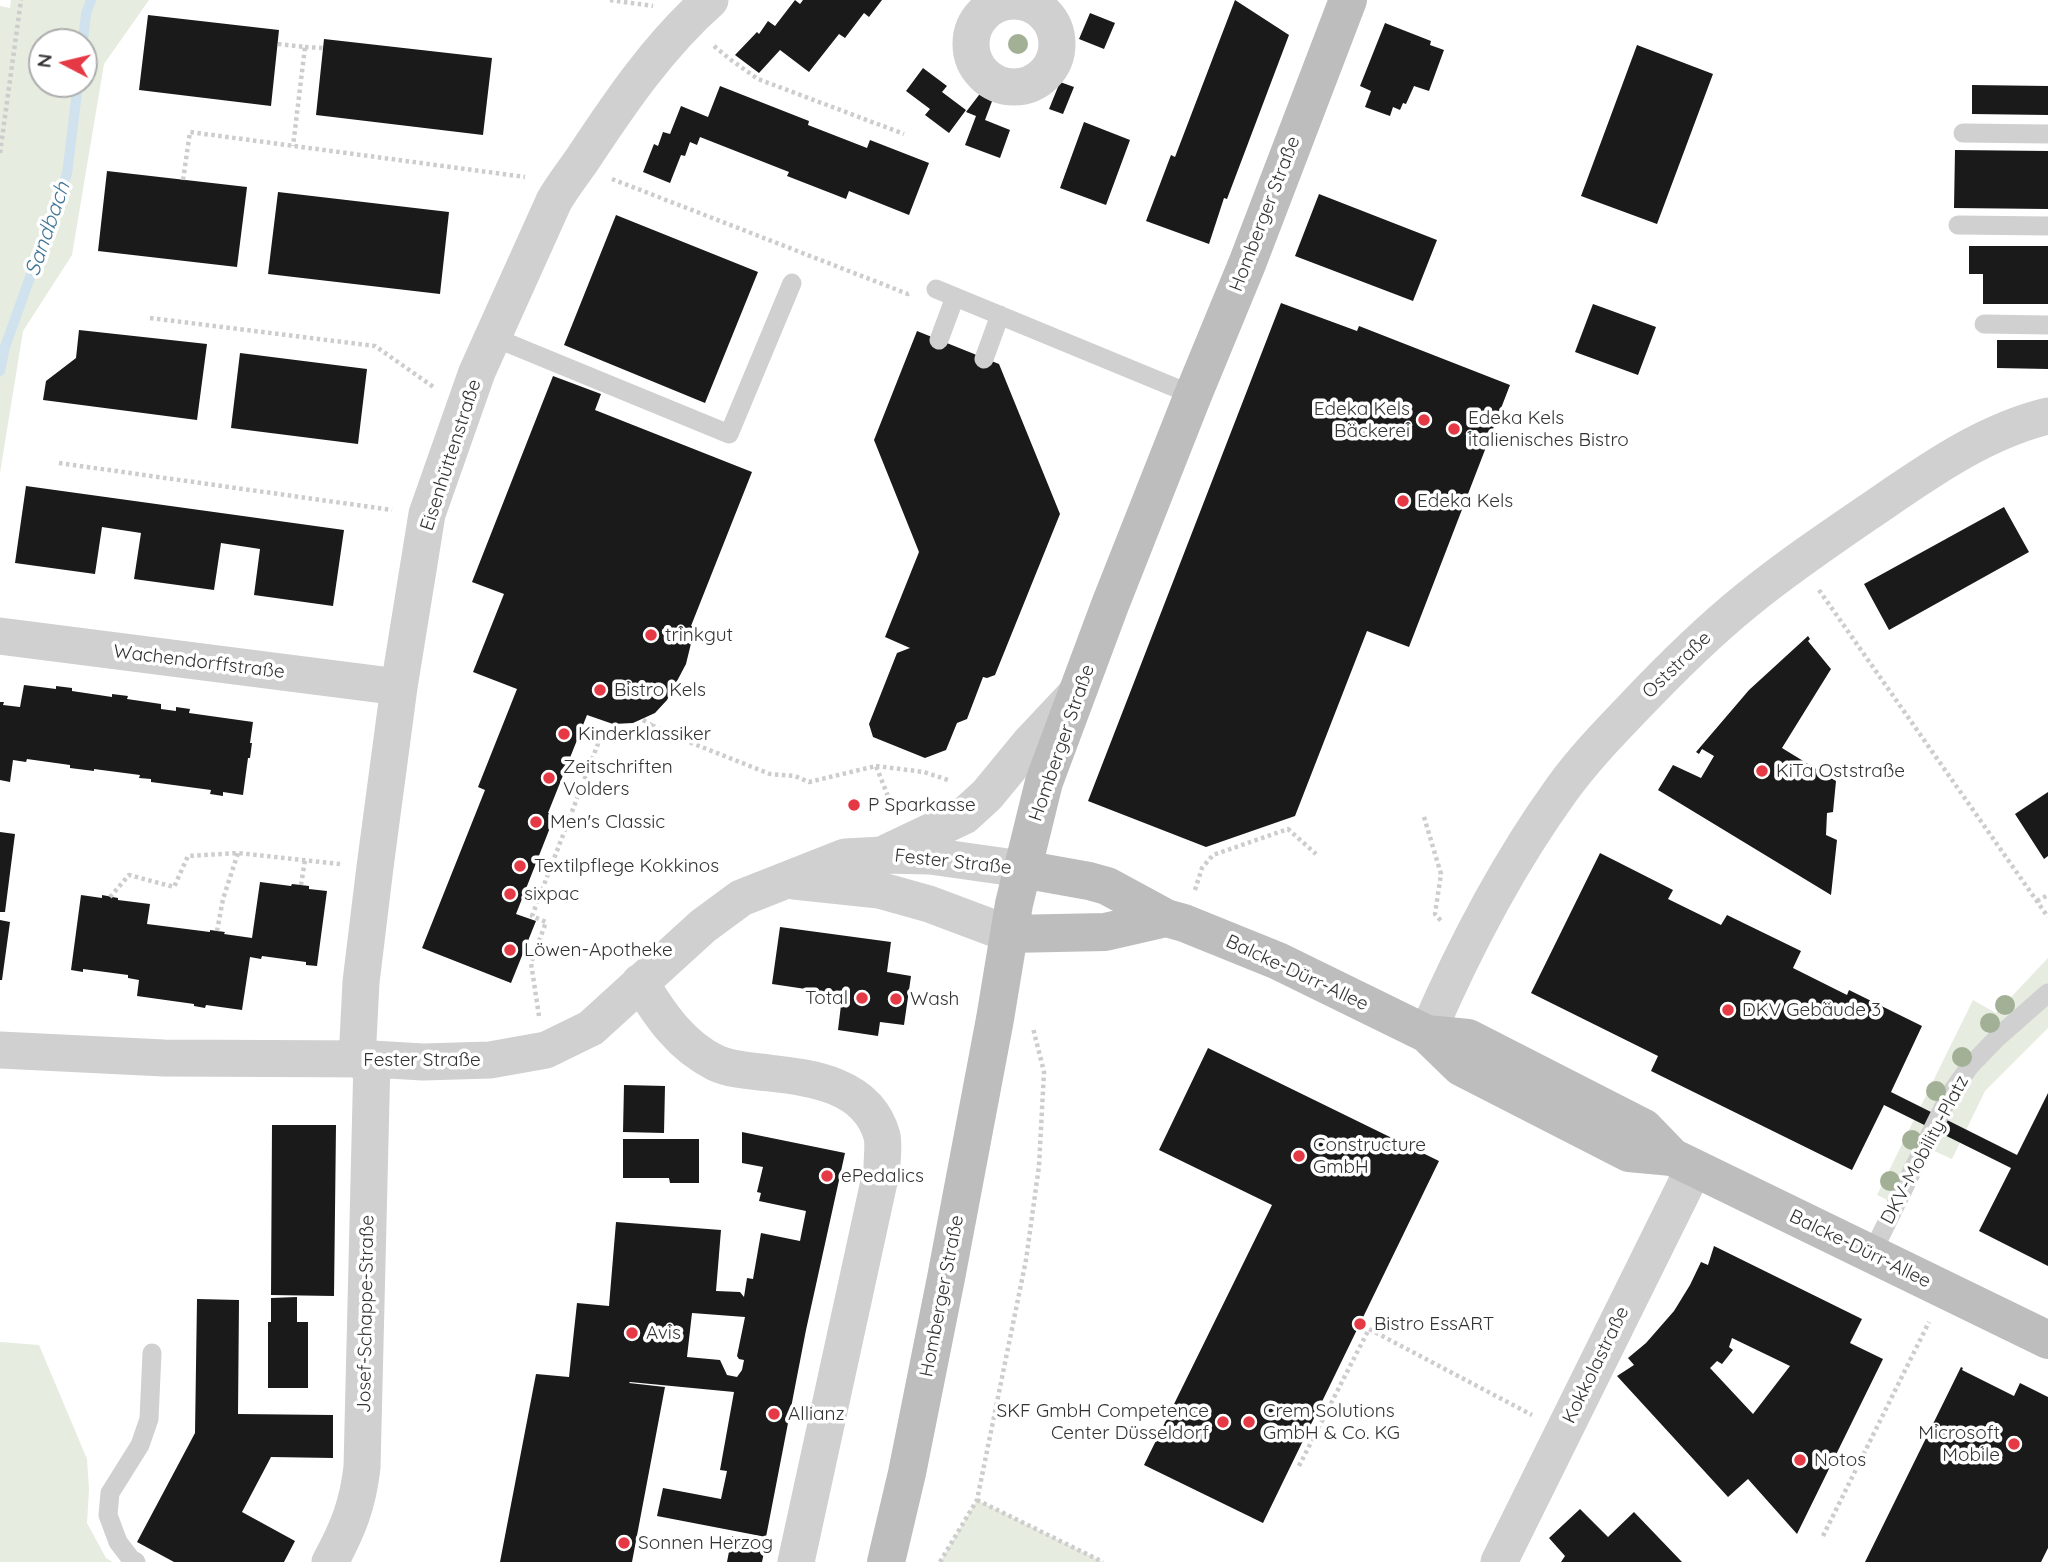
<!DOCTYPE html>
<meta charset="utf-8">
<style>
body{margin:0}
#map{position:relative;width:2048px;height:1562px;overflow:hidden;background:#fff;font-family:Quicksand,sans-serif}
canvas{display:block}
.north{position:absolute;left:28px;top:28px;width:70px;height:70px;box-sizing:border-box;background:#fff;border:2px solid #adadad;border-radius:50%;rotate:277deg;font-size:19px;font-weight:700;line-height:28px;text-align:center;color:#333}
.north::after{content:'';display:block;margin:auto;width:24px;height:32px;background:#e63946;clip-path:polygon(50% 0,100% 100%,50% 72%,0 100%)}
</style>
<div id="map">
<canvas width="2048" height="1562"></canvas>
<div class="north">N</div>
</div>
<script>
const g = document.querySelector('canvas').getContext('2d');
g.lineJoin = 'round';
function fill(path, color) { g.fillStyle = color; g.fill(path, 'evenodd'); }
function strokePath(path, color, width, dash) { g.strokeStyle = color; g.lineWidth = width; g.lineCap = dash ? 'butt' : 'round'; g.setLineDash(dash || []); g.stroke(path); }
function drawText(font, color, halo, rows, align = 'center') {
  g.font = font + ' Quicksand,sans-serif'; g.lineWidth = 7; g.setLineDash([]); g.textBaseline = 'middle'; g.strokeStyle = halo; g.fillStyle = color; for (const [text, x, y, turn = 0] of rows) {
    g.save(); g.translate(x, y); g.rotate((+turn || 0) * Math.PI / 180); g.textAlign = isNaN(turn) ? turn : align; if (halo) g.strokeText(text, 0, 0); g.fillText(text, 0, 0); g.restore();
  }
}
fill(new Path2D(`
 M11,0H149L104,64L72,255L23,331L0,473V6L10,8ZM42,42H84V84H42Z
 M2048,958V1028L1985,1091L1952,1159L1932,1150L1904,1208L1877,1195L1973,1000L1996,1013Z
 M0,1342L39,1345L87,1459L89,1489L87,1523L106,1558L113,1562H0Z
 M977,1500L1103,1562H940Z`), '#e6ecdf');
strokePath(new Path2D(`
 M83,42L86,14L91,0
 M0,371L5,347L67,174L78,84`), '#cfe2ee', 10);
fill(new Path2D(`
 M795,0L800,4L803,0H882L869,17L864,13L845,38L839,34L809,72L780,50L759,73L735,55L757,32L759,34L768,21L775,26Z
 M1235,0L1289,35L1227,199L1224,198L1209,244L1146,221L1171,155L1175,157Z
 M1090,13L1115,23L1104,49L1079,39Z
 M148,15L279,30L271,106L139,90Z
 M1385,23L1431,41L1430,45L1444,50L1429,91L1414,86L1406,104L1403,103L1400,110L1393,107L1390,116L1365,107L1371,91L1360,86Z
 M324,39L492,58L483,135L316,115Z
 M1637,45L1713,74L1657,224L1581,196Z
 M923,68L947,86L942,92L966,110L949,133L925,115L930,109L906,91Z
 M1060,82L1074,87L1063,114L1049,109Z
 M1972,85L2048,86V115L1972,114Z
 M720,86L809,121L808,125L867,148L870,140L929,163L909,215L849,191L846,199L787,176L789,172L700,137L697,145L690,142L685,156L681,155L670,183L643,172L654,144L658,146L663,132L670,134L681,106L708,117Z
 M982,91L994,96L985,120L1010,130L1000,158L965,145L976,116L966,112Z
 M1084,122L1130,140L1106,205L1060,188Z
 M1955,150L2048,151V209L1954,208Z
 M107,171L247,187L237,267L98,251Z
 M278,192L449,212L440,294L268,274Z
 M1319,194L1437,240L1413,301L1295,256Z
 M616,215L758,272L705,403L564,345Z
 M1969,246H2048V304H1983V274H1969Z
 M1281,303L1357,331L1359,326L1510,385L1409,647L1367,631L1295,816L1206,847L1088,801Z
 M1593,304L1656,327L1638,375L1575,352Z
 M79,330L207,344L197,420L43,400L46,381L76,358Z
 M917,331L999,364L1060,514L995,675L987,678L983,677L967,719L957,723L946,750L925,758L873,737L869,724L897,653L910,648L885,637L919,552L874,440Z
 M1997,340H2048V369L1997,368Z
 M240,353L367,369L358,444L231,428Z
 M553,376L601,394L595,410L752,472L691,626L695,627L686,664L667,700L655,713L633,723L613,724L587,715L548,813L555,815L516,914L536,921L511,983L422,948L485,790L478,787L517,689L473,672L504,594L472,582Z
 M26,486L344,530L333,606L254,595L260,549L221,543L214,590L134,579L141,533L102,527L95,574L15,563Z
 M2004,507L2029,552L1889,630L1864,584Z
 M1808,636L1810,639L1808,641L1831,669L1782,748L1836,781L1833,812L1827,813L1826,835L1837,840L1831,895L1658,790L1673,765L1701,778L1714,756L1702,749L1699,754L1696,752L1749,690Z
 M24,685L56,689V686L72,688V691L112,697V694L128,696L127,699L161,704V709L176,711V707L190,709L189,713L253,722L250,743H252L250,758H248L243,795L223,792V796L210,794L211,790L151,782V779L139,778L140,775L94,769V771L70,768V765L27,759L26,762L13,760L10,782L0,780V702H4L3,705L20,707Z
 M2048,792V856L2044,859L2015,814Z
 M0,832L15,834L5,912H0Z
 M1600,853L1673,890L1668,899L1721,925L1727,915L1801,951L1793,968L1847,995L1849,990L1922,1026L1891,1092L2017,1155L2048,1093V1266L1979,1231L2011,1168L1884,1105L1852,1170L1651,1071L1658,1056L1531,993Z
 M260,882L291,886L292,884L301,885L309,886V889L327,891L317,966L306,965V962L262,956L261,959L250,957L242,1010L206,1005L205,1008L194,1006V1004L137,996L139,980L128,978V975L83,969V972L71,970L81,895L102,898V895L118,898V900L150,904L147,924L210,932V930L225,932L224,934L252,938Z
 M0,920L10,922L2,980H0Z
 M780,927L891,942L887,972L911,976L904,1025L880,1022L878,1036L838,1030L841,1005L845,1006L846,995L772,984Z
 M1208,1048L1439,1161L1263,1523L1144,1465L1272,1205L1159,1150Z
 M624,1085L665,1086L664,1133L623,1132Z
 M272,1125H336L334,1296L271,1295Z
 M742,1132L845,1153L806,1330L766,1537L657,1516L663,1488L721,1499L727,1471L720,1470L734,1392L630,1382L629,1383L665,1387L632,1562H500L536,1374L569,1377L577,1303L609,1306L616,1222L721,1230L716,1291L740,1292L744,1297L747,1278L753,1279L761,1233L800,1241L806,1211L759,1201L761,1193L757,1192L763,1167L742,1163ZM692,1313L745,1317L737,1356L739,1359L744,1360L742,1370L737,1377L727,1375L720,1360L687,1357Z
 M623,1139H699V1183H670L669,1178H623Z
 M1714,1246L1862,1319L1850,1343L1883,1359L1797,1534L1748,1479L1728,1497L1617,1376L1634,1365L1628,1358L1646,1343L1674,1311L1690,1285L1701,1262L1708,1265ZM1732,1338L1790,1366L1753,1414L1710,1368L1717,1361L1722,1364L1733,1350L1729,1347Z
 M297,1297V1322H308V1388H268V1322H271V1298Z
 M197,1299L239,1300L238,1414L333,1415V1458L271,1457L242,1512L295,1541L284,1562H174L137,1542L195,1433Z
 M1961,1367L1963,1368L1962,1370L2014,1396L2020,1383L2048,1397V1548L2041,1562H1865Z
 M1580,1509L1608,1537L1634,1512L1682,1562H1561L1565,1556L1549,1538Z
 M732,1536L766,1543L762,1562H727Z`), '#1a1a1a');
strokePath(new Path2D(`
 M610,0L653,6
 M278,44L305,47L293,146
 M714,46L731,60L758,79L904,134
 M305,47L323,48
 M0,153L21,0
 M612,179L908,294L911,293
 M183,180L190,132L525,177
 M150,318L375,346L435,388
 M59,463L392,510
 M1819,590L2048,917
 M643,720L653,726
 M876,766L924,772L951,781
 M1424,817L1441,874L1435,914L1442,922
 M301,885L305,860
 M1195,890L1202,868L1213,855L1288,829L1316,854
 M110,897L129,875L174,887L188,856L238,853L340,864
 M2037,901L2048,895
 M217,931L223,899L238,853
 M539,1016L531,963L546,922L532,916L601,736C620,736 636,733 654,726L679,738L770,774L795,776L809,782L876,766L893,809
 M1299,1466L1369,1329L1532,1415
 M977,1500L1103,1562
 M1823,1536L1929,1322
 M940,1562L977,1500L1026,1260L1039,1166L1044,1072L1033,1028`), '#cdcdcd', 4.5, [3.5, 3.5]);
strokePath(new Path2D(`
 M1963,133L2048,134
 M1958,225L2048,226
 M936,289L1193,395
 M1984,324L2048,325
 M493,337L729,434L792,283
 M939,340L955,297
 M984,359L1000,315
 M1871,1255L1950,1094L1970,1066L1998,1037L2048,993
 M136,1562L131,1559L118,1542L108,1515L110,1493L140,1445L149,1419L152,1353`), '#d0d0d0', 19);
strokePath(new Path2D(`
 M971 44a43 43 0 1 1 86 0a43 43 0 1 1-86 0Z
 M0,636L399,687
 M888,852L964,816L987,795L1029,744L1076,694
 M794,881L879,890L929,904L1009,934
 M640,982C660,1015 681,1046 716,1063C731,1070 752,1071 769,1073C813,1078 868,1085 882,1136C884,1145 882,1157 882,1168L796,1562
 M1427,1034C1464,948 1507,865 1562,789C1583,760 1607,735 1632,709C1668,671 1706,633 1747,600C1785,569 1826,541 1867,513C1923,475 1981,432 2048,416
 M0,1050L164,1058L372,1059L423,1062L490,1060L546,1050L591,1028L703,926L741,898L845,857L883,855L930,856L1022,869
 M357,1060L361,982L375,867L399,687L427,514L477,372L554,201C563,185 574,172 584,157C621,101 660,44 710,0
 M330,1562C348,1529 358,1504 362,1467L372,1059
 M1499,1562L1694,1168`), '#d0d0d0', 37);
strokePath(new Path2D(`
 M1022,869L1089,881L1107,886L1166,918L1184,923L1278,961L1427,1034L1461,1067L1629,1153L1672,1157
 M1009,934L1105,932L1166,918
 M1427,1034L1468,1038L1644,1128L1672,1157L2048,1340
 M886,1562L907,1473L946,1278L995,1019L1014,904L1044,782L1110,605L1193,395L1247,264L1348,0`), '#bdbdbd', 38);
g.fillStyle = '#a2b095';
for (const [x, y] of [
 [1018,44],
 [2005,1005],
 [1990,1023],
 [1962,1057],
 [1936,1091],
 [1912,1140],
 [1890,1181]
]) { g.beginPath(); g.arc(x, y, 10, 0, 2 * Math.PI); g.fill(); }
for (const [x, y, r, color] of [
 [1424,420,7,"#e63946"],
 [1454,429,7,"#e63946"],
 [1403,501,7,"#e63946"],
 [651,635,7,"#e63946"],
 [600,690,7,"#e63946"],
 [564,734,7,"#e63946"],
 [1762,771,7,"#e63946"],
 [549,778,7,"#e63946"],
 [854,805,7,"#e63946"],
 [536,822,7,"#e63946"],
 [520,866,7,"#e63946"],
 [510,894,7,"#e63946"],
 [510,950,7,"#e63946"],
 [862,998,7,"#e63946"],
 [896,999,7,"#e63946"],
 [1728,1010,7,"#e63946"],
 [1299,1156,7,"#e63946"],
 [827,1176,7,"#e63946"],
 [1360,1324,7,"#e63946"],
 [632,1333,7,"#e63946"],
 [774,1414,7,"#e63946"],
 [1223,1422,7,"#e63946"],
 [1249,1422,7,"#e63946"],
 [2014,1444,7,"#e63946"],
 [1800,1460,7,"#e63946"],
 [624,1543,7,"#e63946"]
]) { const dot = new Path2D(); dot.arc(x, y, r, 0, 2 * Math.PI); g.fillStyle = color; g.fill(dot); strokePath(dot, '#fff', 2.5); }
drawText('19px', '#333', '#fff', [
 ["Homberger Straße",1265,214,-69],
 ["Eisenhüttenstraße",451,455,-72],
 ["Wachendorffstraße",199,662,7],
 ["Oststraße",1677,665,-44],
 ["Homberger Straße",1062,743,-71],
 ["Fester Straße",953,862,6],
 ["Balcke-Dürr-Allee",1297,973,25],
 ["Fester Straße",422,1060],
 ["DKV-Mobility-Platz",1925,1150,-62],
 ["Balcke-Dürr-Allee",1860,1249,26],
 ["Homberger Straße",942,1296,-79],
 ["Josef-Schappe-Straße",366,1314,-89],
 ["Kokkolastraße",1596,1365,-64]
]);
drawText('19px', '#333', '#fff', [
 ["Edeka Kels",1410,409,"right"],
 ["Bäckerei",1410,431,"right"],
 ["Edeka Kels",1468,418],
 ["italienisches Bistro",1468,440],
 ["Edeka Kels",1417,501],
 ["trinkgut",665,635],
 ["Bistro Kels",614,690],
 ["Kinderklassiker",578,734],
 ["Zeitschriften",563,767],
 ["Volders",563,789],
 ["KiTa Oststraße",1776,771],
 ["P Sparkasse",868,805],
 ["Men's Classic",550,822],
 ["Textilpflege Kokkinos",534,866],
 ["sixpac",524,894],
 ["Löwen-Apotheke",524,950],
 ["Total",848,998,"right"],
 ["Wash",910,999],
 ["DKV Gebäude 3",1742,1010],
 ["Constructure",1313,1145],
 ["GmbH",1313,1167],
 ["ePedalics",841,1176],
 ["Bistro EssART",1374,1324],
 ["Avis",646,1333],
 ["SKF GmbH Competence",1209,1411,"right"],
 ["Center Düsseldorf",1209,1433,"right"],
 ["Crem Solutions",1263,1411],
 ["GmbH & Co. KG",1263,1433],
 ["Allianz",788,1414],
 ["Microsoft",2000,1433,"right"],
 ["Mobile",2000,1455,"right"],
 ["Notos",1814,1460],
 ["Sonnen Herzog",638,1543]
], 'left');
drawText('italic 21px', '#3f7597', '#fff', [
 ["Sandbach",48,229,-71]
]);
</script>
